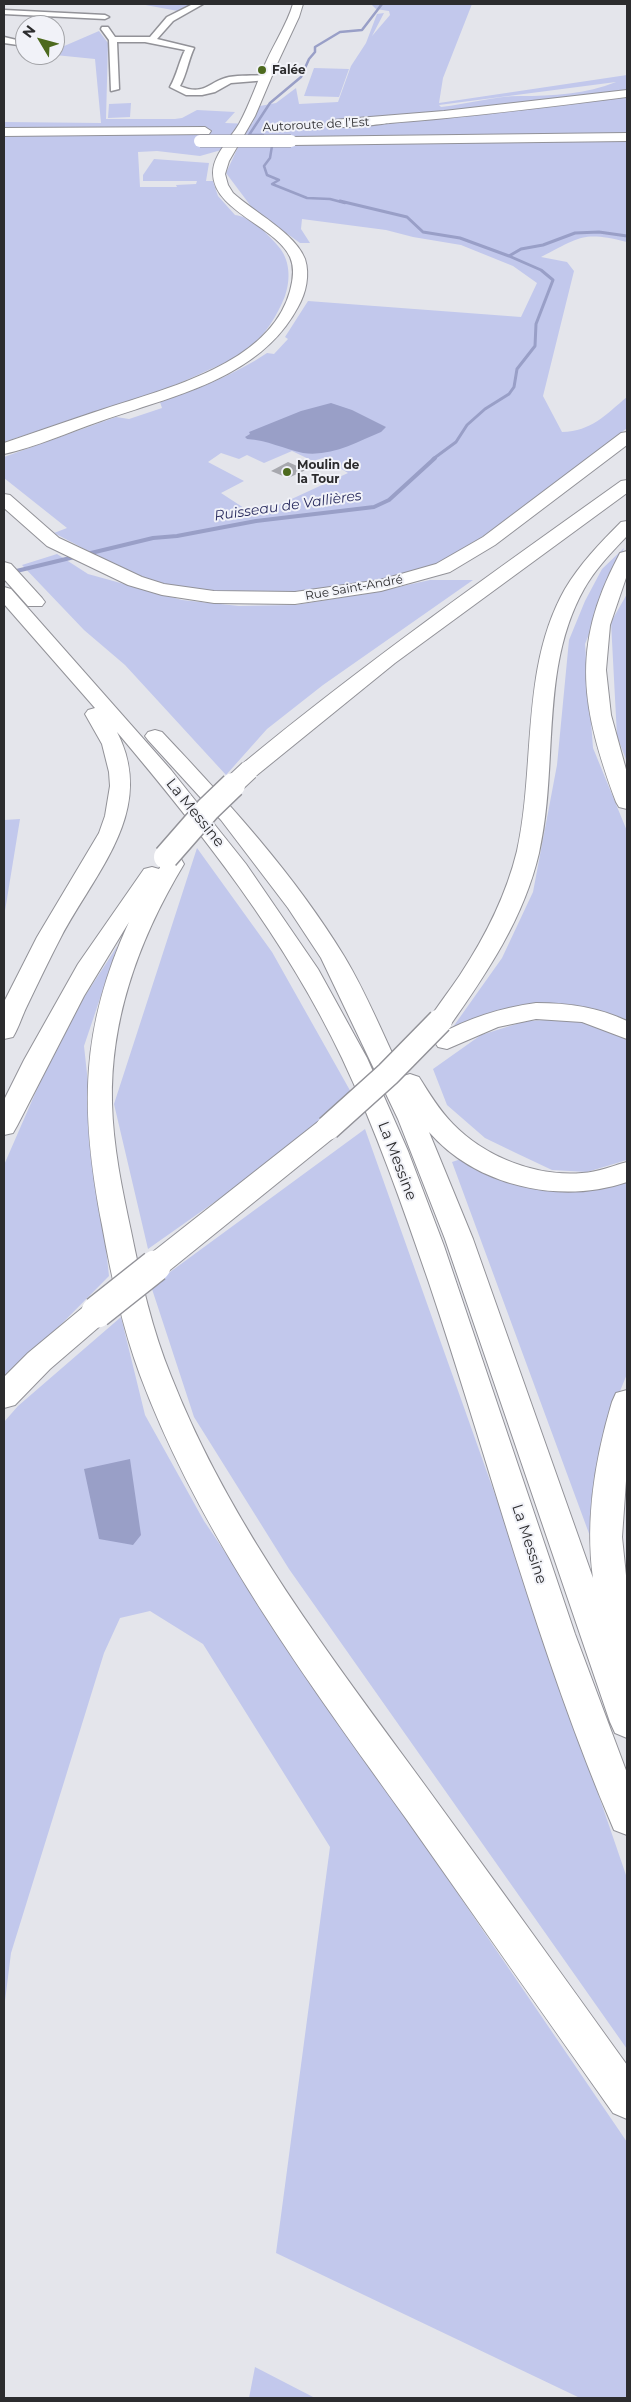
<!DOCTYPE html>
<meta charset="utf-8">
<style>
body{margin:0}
#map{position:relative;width:631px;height:2402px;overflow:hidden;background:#e4e5eb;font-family:Montserrat,sans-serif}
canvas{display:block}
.frame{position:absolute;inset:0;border:5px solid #2c2c2e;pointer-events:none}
.north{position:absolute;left:15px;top:15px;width:50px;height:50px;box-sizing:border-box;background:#f1f2f8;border:1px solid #a2a3a7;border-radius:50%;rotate:307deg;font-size:14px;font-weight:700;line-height:20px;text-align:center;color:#2c2c2e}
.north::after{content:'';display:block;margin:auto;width:18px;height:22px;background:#4d6a1e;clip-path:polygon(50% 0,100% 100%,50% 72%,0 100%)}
</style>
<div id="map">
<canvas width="631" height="2402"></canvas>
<div class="frame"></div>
<div class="north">N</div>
</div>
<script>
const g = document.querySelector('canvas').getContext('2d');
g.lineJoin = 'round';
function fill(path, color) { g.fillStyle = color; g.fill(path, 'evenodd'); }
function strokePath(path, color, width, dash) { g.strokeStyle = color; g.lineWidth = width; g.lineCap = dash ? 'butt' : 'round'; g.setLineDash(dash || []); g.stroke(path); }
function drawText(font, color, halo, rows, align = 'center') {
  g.font = font + ' Montserrat,sans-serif'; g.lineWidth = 4; g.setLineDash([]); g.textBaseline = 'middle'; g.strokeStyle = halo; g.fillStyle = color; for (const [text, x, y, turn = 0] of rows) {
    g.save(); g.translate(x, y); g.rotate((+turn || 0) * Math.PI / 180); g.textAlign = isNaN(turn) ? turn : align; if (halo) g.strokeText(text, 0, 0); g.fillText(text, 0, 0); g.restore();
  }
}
fill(new Path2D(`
 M112,4H194L178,11L140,4Z
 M371,4H472L443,78L439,103L627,75V242C582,231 581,237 541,257L567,262L574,271L543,396L562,432C592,431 605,415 627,397V428C593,456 557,482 521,508C495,527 470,549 440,562C371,593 249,601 175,586C133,578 92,552 54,533L67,528L4,478V457L116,417L129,419L162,408L160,402C198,389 234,375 267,353L274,354L288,339L285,337L308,301L521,317L537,283L513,266L461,245L413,237L386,230L302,219L301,229L310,243H300L253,209L226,173L239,145L200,156L157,151L138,152L140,187H177L176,185L196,184L197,181H143V175L154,159L209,163L206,181H213L218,196L235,215C250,216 269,235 278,246C290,259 291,279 285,296C277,316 266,334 249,348C235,359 217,366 202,373C138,403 69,420 4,442V122L101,123L95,59L55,55V50L99,31L108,43L106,119H175L182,118L197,110L235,112L225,123L252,124L260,106L276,103L296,88L299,104L338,102L351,66L366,43L377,14L384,13L372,36L390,15L389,11L376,9ZM616,82C587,94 552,96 521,96C495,96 467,104 441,107L439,105ZM292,451L313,461L323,458L348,473L270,509L262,505L247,510L221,493L244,481L208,462L221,453L239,459L247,455L264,463Z
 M314,68L349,69L339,97L304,96Z
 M131,103L130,117L108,118L109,104Z
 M624,548L585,644L593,748L627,831V1021L589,1008L564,1005L457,1029L453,1027L502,958L533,892L557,765L569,640L585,601L602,569Z
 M57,554L88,574L182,600L239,606L295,605L371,593L430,580H473L323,685L267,729L226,775L125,665L84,630L22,565Z
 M627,594V762L617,736L611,622Z
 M20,819L4,917V820Z
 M197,848L272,952L352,1094L294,1146L148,1249L114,1104Z
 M118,945L84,1046L109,1276L4,1382V1165L44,1073L79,1005Z
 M564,1019L604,1027L627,1040V1160L587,1172L552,1170L516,1153L485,1138L447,1105L433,1069L481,1035L526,1021Z
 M365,1129L515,1551L627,1878V2049L289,1569L194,1417L151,1286Z
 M467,1157L565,1189L609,1187L627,1182V1374L618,1396L594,1547L452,1162Z
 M121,1317L145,1415L204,1521L627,2142V2398H580L276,2253L330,1847L203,1644L150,1611L120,1618L104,1653L11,1953L4,2009V1422L18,1406Z
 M255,2367L315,2398H249Z`), '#c2c8ec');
fill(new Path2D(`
 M331,403L352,410L386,427L381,432C357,442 331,457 303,453C284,449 267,440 247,439L245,437L250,434L249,432L301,411Z
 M130,1459L141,1535L133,1545L99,1539L84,1469Z`), '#999fc7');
strokePath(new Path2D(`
 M263,135H249L270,103L301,77L309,59L315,52V47L340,32L362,30L382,4
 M273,140L270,158L264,166L267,175L279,180L272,184L307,198L330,199L345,203`), '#999fc7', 2.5);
strokePath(new Path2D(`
 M340,201L407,217L423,232L460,238L509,256
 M433,459L456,442L467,425L485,409L509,394L514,387L517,369L535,346L536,324L553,280L541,270L509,256L521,249L543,245L575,233L599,232L627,236`), '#999fc7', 3);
strokePath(new Path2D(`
 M4,574L153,538L177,536L256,521L374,507L389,500L435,458`), '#999fc7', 4);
fill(new Path2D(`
 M288,462L306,470L288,478L271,471Z`), '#a7a8ae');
const street = new Path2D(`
 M193,4H203L173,21L157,39L194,48C188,61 187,73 180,86C205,97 209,81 229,77C240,75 253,76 265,75L269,78L268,80L231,83L215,92L202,95H186L170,87C177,75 179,62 185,50L145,42H117L119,89L111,91L109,40L101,29L102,27H108L115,37H150L167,17Z
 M4,10L105,15L109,17L105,19L4,14Z
 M4,37L25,42V46L4,43Z`);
const secondary = new Path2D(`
 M293,4H303L299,17L277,64L255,116L229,161L225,174L228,185L233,193C254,212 295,233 305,259C310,275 306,293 298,307C260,379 172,396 101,421C69,432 36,447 4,454V443C37,432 70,420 104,409C167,388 270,364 290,291C293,280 295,268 290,257C276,226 213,211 213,173C213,155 230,139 239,124C250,104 257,82 266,62C275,42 287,24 293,4Z
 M627,432V445L495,545L450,572L381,591L295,604L214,603L162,595L128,585L47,546L4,508V494L10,495L59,538L142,577L164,584L214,591L295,592L380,580L436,564L483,537L621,433Z`);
const highway = new Path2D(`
 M627,90V97C548,107 470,117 390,123C379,124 333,131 327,124L333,120L444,111Z
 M205,127L211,131L209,134L4,136V128Z
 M627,133V141L291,145L285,141L291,137Z
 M627,480V493L395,663L257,775L249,776L241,775L238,770L241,765C363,664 492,573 621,481Z
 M627,521V536C612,552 595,569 584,589C539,669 559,766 539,853C524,918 487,973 449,1027L440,1029L431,1027L428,1021C438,1005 450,990 460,975C485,937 506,896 517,851C536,766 520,668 565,589C580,564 600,543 621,522Z
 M627,551V575L610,625L606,670L611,715L627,773V809L619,807L616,802C582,709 570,648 618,557L620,553Z
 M4,562L11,564L42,598L45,602L42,606H28L4,579Z
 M4,587L11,589L171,770L246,864L318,969L367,1058L408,1151L444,1246L575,1634L627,1773V1835L614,1830C538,1653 490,1464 428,1280C402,1205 376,1130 342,1058C285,938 202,833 117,732C157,810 96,871 61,937C49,960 38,983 27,1006C22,1016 19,1027 13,1037L4,1039V1002L37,937L99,833L105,816L110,786L109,772L102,744L85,714L88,710L95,708L4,604Z
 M155,730L162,732C228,802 294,874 344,956C367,994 384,1037 403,1076L410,1074L419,1077C429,1093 439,1110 453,1124C485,1157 536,1177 582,1173C598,1172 612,1166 627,1162V1182C560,1205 476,1186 429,1132L473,1239L593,1578C585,1519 595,1459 612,1402L616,1393L627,1390V1467L622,1537L627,1585V1738L615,1733L610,1722L445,1239L398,1119L321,958L288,908L221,820L148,740L145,736L148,732Z
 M173,857L181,859L184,864C140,937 110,1017 112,1103C113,1146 122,1189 131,1231C141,1280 152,1330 171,1376C230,1527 332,1658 427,1788C494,1880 561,1973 627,2065V2119L613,2113C544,2016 476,1918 407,1820C307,1680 201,1538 140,1375C122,1326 111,1275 102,1225C80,1110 80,1029 129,922L84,996L17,1126L13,1133L4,1135V1100L24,1060L78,964L144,869L152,867L159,869L165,859Z
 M536,1003C568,1003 598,1007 627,1021V1039L582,1022L536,1019L498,1027L447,1049L438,1047L434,1041L438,1035C469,1018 500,1008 536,1003Z
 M328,1119L337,1121L341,1128L337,1135L165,1274L155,1277L145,1274L141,1266L145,1258L319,1121Z
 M97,1301L107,1304L112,1312L107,1320L50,1369L15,1405L4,1408V1377L28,1353L87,1304Z`);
strokePath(street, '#929298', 3);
strokePath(secondary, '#929298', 2);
strokePath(highway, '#929298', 2);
fill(street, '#fff');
fill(secondary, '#fff');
fill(highway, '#fff');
const highwayBridgeFar3 = new Path2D(`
 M200,141H291`);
const highwayBridgeFar2 = new Path2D(`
 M232,786L249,770`);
const highwayBridgeFar1 = new Path2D(`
 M166,857L208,809L233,785
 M328,1128L388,1074L440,1021`);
const highwayBridge = new Path2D(`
 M97,1312L155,1266`);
strokePath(highwayBridgeFar3, '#929298', 13, []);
strokePath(highwayBridgeFar2, '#929298', 21, []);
strokePath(highwayBridgeFar1, '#929298', 27, []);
strokePath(highwayBridge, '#929298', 34, []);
strokePath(highwayBridgeFar3, '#fff', 12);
strokePath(highwayBridgeFar2, '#fff', 19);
strokePath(highwayBridgeFar1, '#fff', 24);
strokePath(highwayBridge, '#fff', 31);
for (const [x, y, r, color] of [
 [262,70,5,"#4d6a1e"],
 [287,472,5,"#4d6a1e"]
]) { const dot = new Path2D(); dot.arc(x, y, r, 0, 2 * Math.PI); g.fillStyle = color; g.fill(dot); strokePath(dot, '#f1f2f8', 2); }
drawText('bold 12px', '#2c2c2e', '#f1f2f8', [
 ["Falée",272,70],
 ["Moulin de",297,465],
 ["la Tour",297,479]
], 'left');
drawText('12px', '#2c2c2e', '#f1f2f8', [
 ["Autoroute de l’Est",316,125,-3],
 ["Rue Saint-André",354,588,-10]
]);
drawText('italic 14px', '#2a2c5f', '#f1f2f8', [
 ["Ruisseau de Vallières",288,506,-8]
]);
drawText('15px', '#2c2c2e', '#f1f2f8', [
 ["La Messine",195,813,51],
 ["La Messine",397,1161,69],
 ["La Messine",529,1544,72]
]);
</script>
